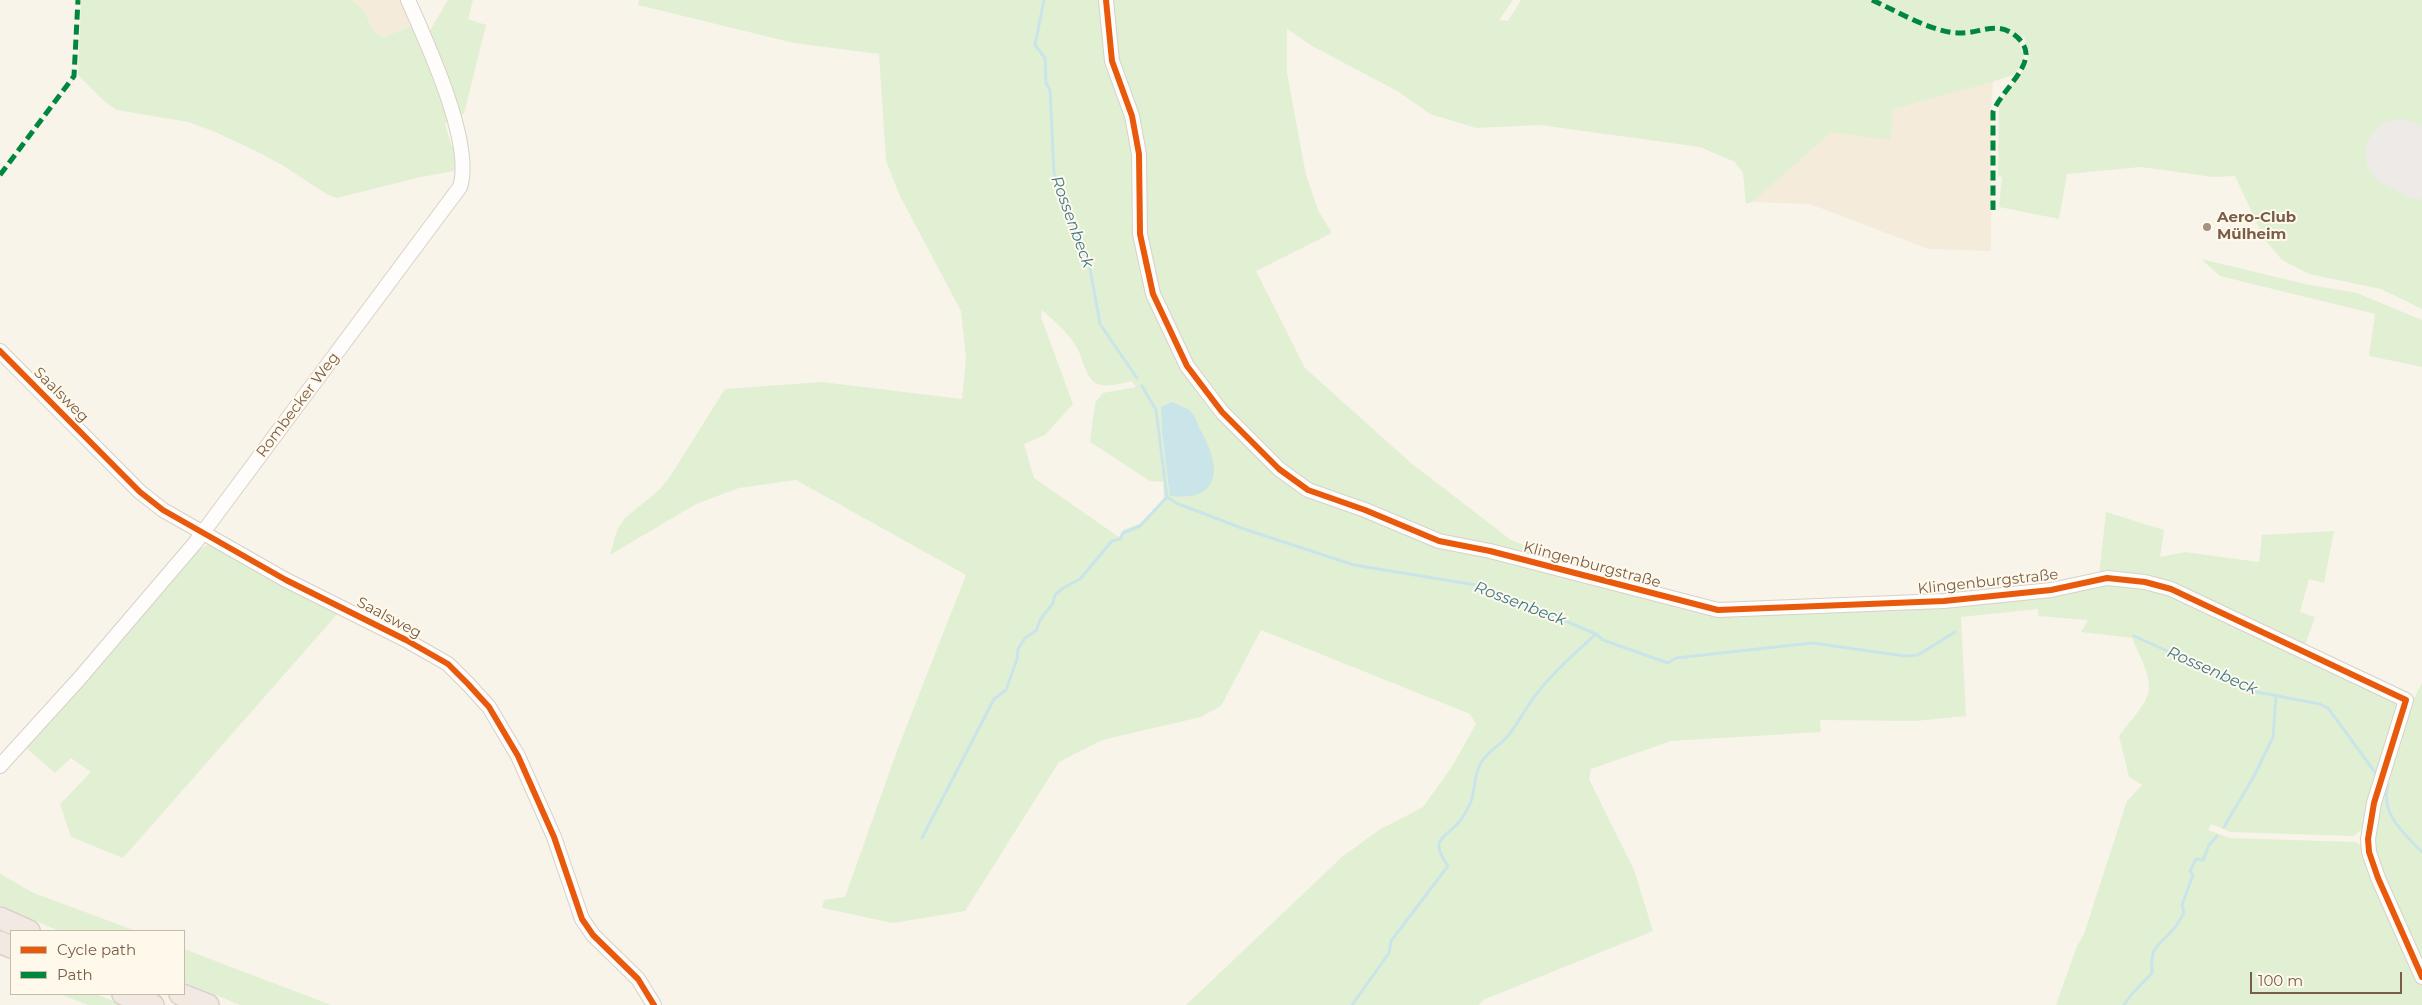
<!DOCTYPE html>
<meta charset="utf-8">
<style>
body{margin:0}
#map{position:relative;width:2422px;height:1005px;overflow:hidden;background:#f8f4ea;font-family:Montserrat,sans-serif}
canvas{display:block}
.legend{position:absolute;left:10px;top:930px;width:175px;height:65px;box-sizing:border-box;background:#fff9ec;border:1px solid #c9bbaa;margin:0;padding:6px 9px;list-style:none;font-size:15px;color:#795d47}
.legend li{display:flex;align-items:center;gap:10px;height:25px}
.legend b{width:25px;border:1px solid #c9bbaa}
.scale{position:absolute;left:2250px;top:972px;width:152px;height:22px;box-sizing:border-box;border:2px solid #795d47;border-top:0;padding-left:6px;font-size:15px;line-height:18px;white-space:nowrap;color:#795d47;-webkit-text-stroke:4px #fff9ec;paint-order:stroke}
</style>
<div id="map">
<canvas width="2422" height="1005"></canvas>
<ul class="legend">
<li><b style="height:6px;background:#e8590c"></b>Cycle path</li>
<li><b style="height:6px;background:#00873e"></b>Path</li>
</ul>
<div class="scale">100 m</div>
</div>
<script>
const g = document.querySelector('canvas').getContext('2d');
g.lineJoin = 'round';
function fill(path, color) { g.fillStyle = color; g.fill(path, 'evenodd'); }
function strokePath(path, color, width, dash) { g.strokeStyle = color; g.lineWidth = width; g.lineCap = dash ? 'butt' : 'round'; g.setLineDash(dash || []); g.stroke(path); }
function drawText(font, color, halo, rows, align = 'center') {
  g.font = font + ' Montserrat,sans-serif'; g.lineWidth = 4; g.setLineDash([]); g.textBaseline = 'middle'; g.strokeStyle = halo; g.fillStyle = color; for (const [text, x, y, turn = 0] of rows) {
    g.save(); g.translate(x, y); g.rotate((+turn || 0) * Math.PI / 180); g.textAlign = isNaN(turn) ? turn : align; if (halo) g.strokeText(text, 0, 0); g.fillText(text, 0, 0); g.restore();
  }
}
fill(new Path2D(`
 M352,0H404L415,25L384,37L373,30L364,11Z
 M1994,67L1991,110V251L1928,249L1810,204L1752,202L1756,132Z`), '#f4ebda');
fill(new Path2D(`
 M81,0H352L364,11L373,30L383,37L415,25L449,119L445,124L451,145L457,149L459,165L455,171L421,177L337,198L328,195L282,165L256,151L213,131L188,122L117,110L105,102L78,75Z
 M448,0H473L468,19L486,25L464,114L456,115L428,34Z
 M639,0H1103L1117,60L1110,0H1513L1499,20L1508,21L1521,0H2422V309L2381,289L2309,274L2282,260L2265,240L2235,176L2213,177L2141,167L2067,174L2059,219L1999,207L2002,177L1998,176L1999,103L2029,62L2024,35L2020,45L2024,58L2015,74L1992,82L1893,109L1890,140L1831,132L1752,202L1746,204L1743,173L1735,162L1700,147L1540,125L1476,128L1430,114L1399,92L1312,46L1287,29V73L1306,175L1318,210L1332,233L1256,271L1305,368L1411,463L1511,540L1580,567L1577,570L1488,555L1716,614L2108,583L2168,592L2396,699L2400,709L2364,827L2354,836L2230,832L2211,824L2208,830L2230,838L2355,842L2374,853L2376,814L2406,714L2422,683V1005H2056L2077,946L2084,934L2127,801L2142,785L2129,777L2119,736C2128,724 2140,711 2147,697C2155,680 2138,654 2132,638L2081,632L2088,620L2038,616V609L1961,617L1966,716L1916,721L1820,720L1821,732L1671,741L1591,769L1589,779L1634,870L1653,931L1483,1000L1479,1005H1186L1343,856L1379,830L1423,807L1451,768L1476,724L1470,714L1261,630L1221,706L1201,717L1102,740L1059,762L965,911L893,923L822,908L824,900L845,897L898,748L966,575L796,480L739,488L696,504L610,555L617,530L625,518L659,490L671,475L725,389L822,382L962,399L966,359L961,311L900,196L886,161L879,54L794,43L638,5ZM1042,310C1055,322 1068,332 1077,348C1083,358 1085,379 1098,384C1109,388 1122,383 1132,381L1136,387L1103,393L1095,403L1090,442L1150,481L1163,482L1164,500L1141,523L1123,530L1119,537L1034,478L1024,444L1045,435L1073,404L1041,317Z
 M2201,259L2305,284L2357,293L2422,320V367L2369,356L2375,314L2220,276Z
 M2106,512L2164,530L2160,557L2185,552L2259,562L2262,535L2334,531L2324,583L2309,579L2300,612L2315,617L2304,648L2172,585L2099,575Z
 M211,543L340,611L123,858L71,837L60,804L91,772L71,758L55,773L24,746L196,551Z
 M0,874L34,893L136,931H59L0,905Z
 M184,949L331,1005H240L184,982Z
 M60,994H95L123,1005H88Z`), '#e1f0d3');
fill(new Path2D(`
 M1172,402C1178,405 1185,407 1190,411C1195,415 1198,425 1201,431C1222,468 1221,502 1170,496L1162,431L1161,407Z`), '#cae5e9');
strokePath(new Path2D(`
 M1044,0L1035,45L1045,58L1046,83L1050,90L1054,172L1063,206L1089,263L1100,324L1137,378
 M1142,386L1156,410L1167,497L1176,503L1244,529L1354,565L1482,586L1596,634L1603,640L1668,663L1676,658L1812,643L1905,656L1918,655L1955,632
 M2134,636L2238,683L2246,690L2320,704L2328,708L2377,775
 M2388,784C2380,814 2403,832 2422,852
 M2224,827L2254,776L2273,737L2276,695
 M922,838L994,699L1006,690L1017,659L1018,649L1025,638L1036,631L1040,620L1053,603L1055,595L1063,588L1080,579L1112,541L1120,539L1123,533L1140,526L1167,497
 M1352,1005L1389,953L1391,941L1448,866C1428,838 1445,839 1460,821C1464,816 1467,809 1470,804C1476,791 1473,774 1482,761C1488,752 1500,745 1507,737C1516,727 1521,716 1528,706C1546,678 1572,656 1596,634
 M2124,1005L2131,995L2152,973C2151,946 2154,950 2170,933C2176,927 2180,920 2184,913L2182,905L2193,875L2190,871L2196,859L2203,860L2209,845L2217,836`), '#cae5e9', 3);
strokePath(new Path2D(`
 M2400,154L2422,165`), '#eeeae8', 69);
const minor = new Path2D(`
 M1106,0L1112,61L1132,116L1139,154L1140,234L1153,294L1187,366L1222,412L1279,469L1308,490L1365,510L1439,541L1490,551L1718,610L1944,601L2051,590L2107,578L2145,582L2171,589L2406,700L2374,803L2368,839L2369,852L2378,878L2422,977
 M0,351L140,492L163,510L286,580L406,640L448,664L468,684L489,707L518,756L554,837L582,919L593,935L638,979L654,1005
 M0,766L79,679L195,543L460,187C474,143 427,43 408,0`);
const highway = new Path2D(`
 M0,918L29,931
 M0,942L11,947
 M123,994L153,1005
 M180,994L208,1005`);
strokePath(minor, '#d7d1c8', 16);
strokePath(highway, '#dad1c8', 24);
strokePath(minor, '#fefdfc', 14);
strokePath(highway, '#f2e9e3', 21);
strokePath(new Path2D(`
 M1872,0C1897,11 1934,34 1962,33C1978,33 1994,23 2010,32C2019,37 2027,46 2026,56C2024,74 2000,94 1993,112V210
 M0,175L74,76L78,0`), '#00873e', 5, [10, 5]);
strokePath(new Path2D(`
 M1106,0L1112,61L1132,116L1139,154L1140,234L1153,294L1187,366L1222,412L1279,469L1308,490L1365,510L1439,541L1490,551L1718,610L1944,601L2051,590L2107,578L2145,582L2171,589L2406,700L2374,803L2368,839L2369,852L2378,878L2422,977
 M0,351L140,492L163,510L286,580L406,640L448,664L468,684L489,707L518,756L554,837L582,919L593,935L638,979L654,1005`), '#e8590c', 6);
for (const [x, y, r, color] of [
 [2207,227,5,"#a59280"]
]) { const dot = new Path2D(); dot.arc(x, y, r, 0, 2 * Math.PI); g.fillStyle = color; g.fill(dot); strokePath(dot, '#fff9ec', 2); }
drawText('bold 15px', '#795d47', '#fff9ec', [
 ["Aero-Club",2217,218],
 ["Mülheim",2217,235]
], 'left');
drawText('15px', '#795d47', '#fff9ec', [
 ["Saalsweg",61,395,45],
 ["Rombecker Weg",298,405,-53],
 ["Klingenburgstraße",1592,565,15],
 ["Klingenburgstraße",1988,582,-6],
 ["Saalsweg",389,618,28]
]);
drawText('italic 16px', '#3f7a8e', '#fff9ec', [
 ["Rossenbeck",1072,222,70],
 ["Rossenbeck",1520,604,21],
 ["Rossenbeck",2212,671,24]
]);
</script>
